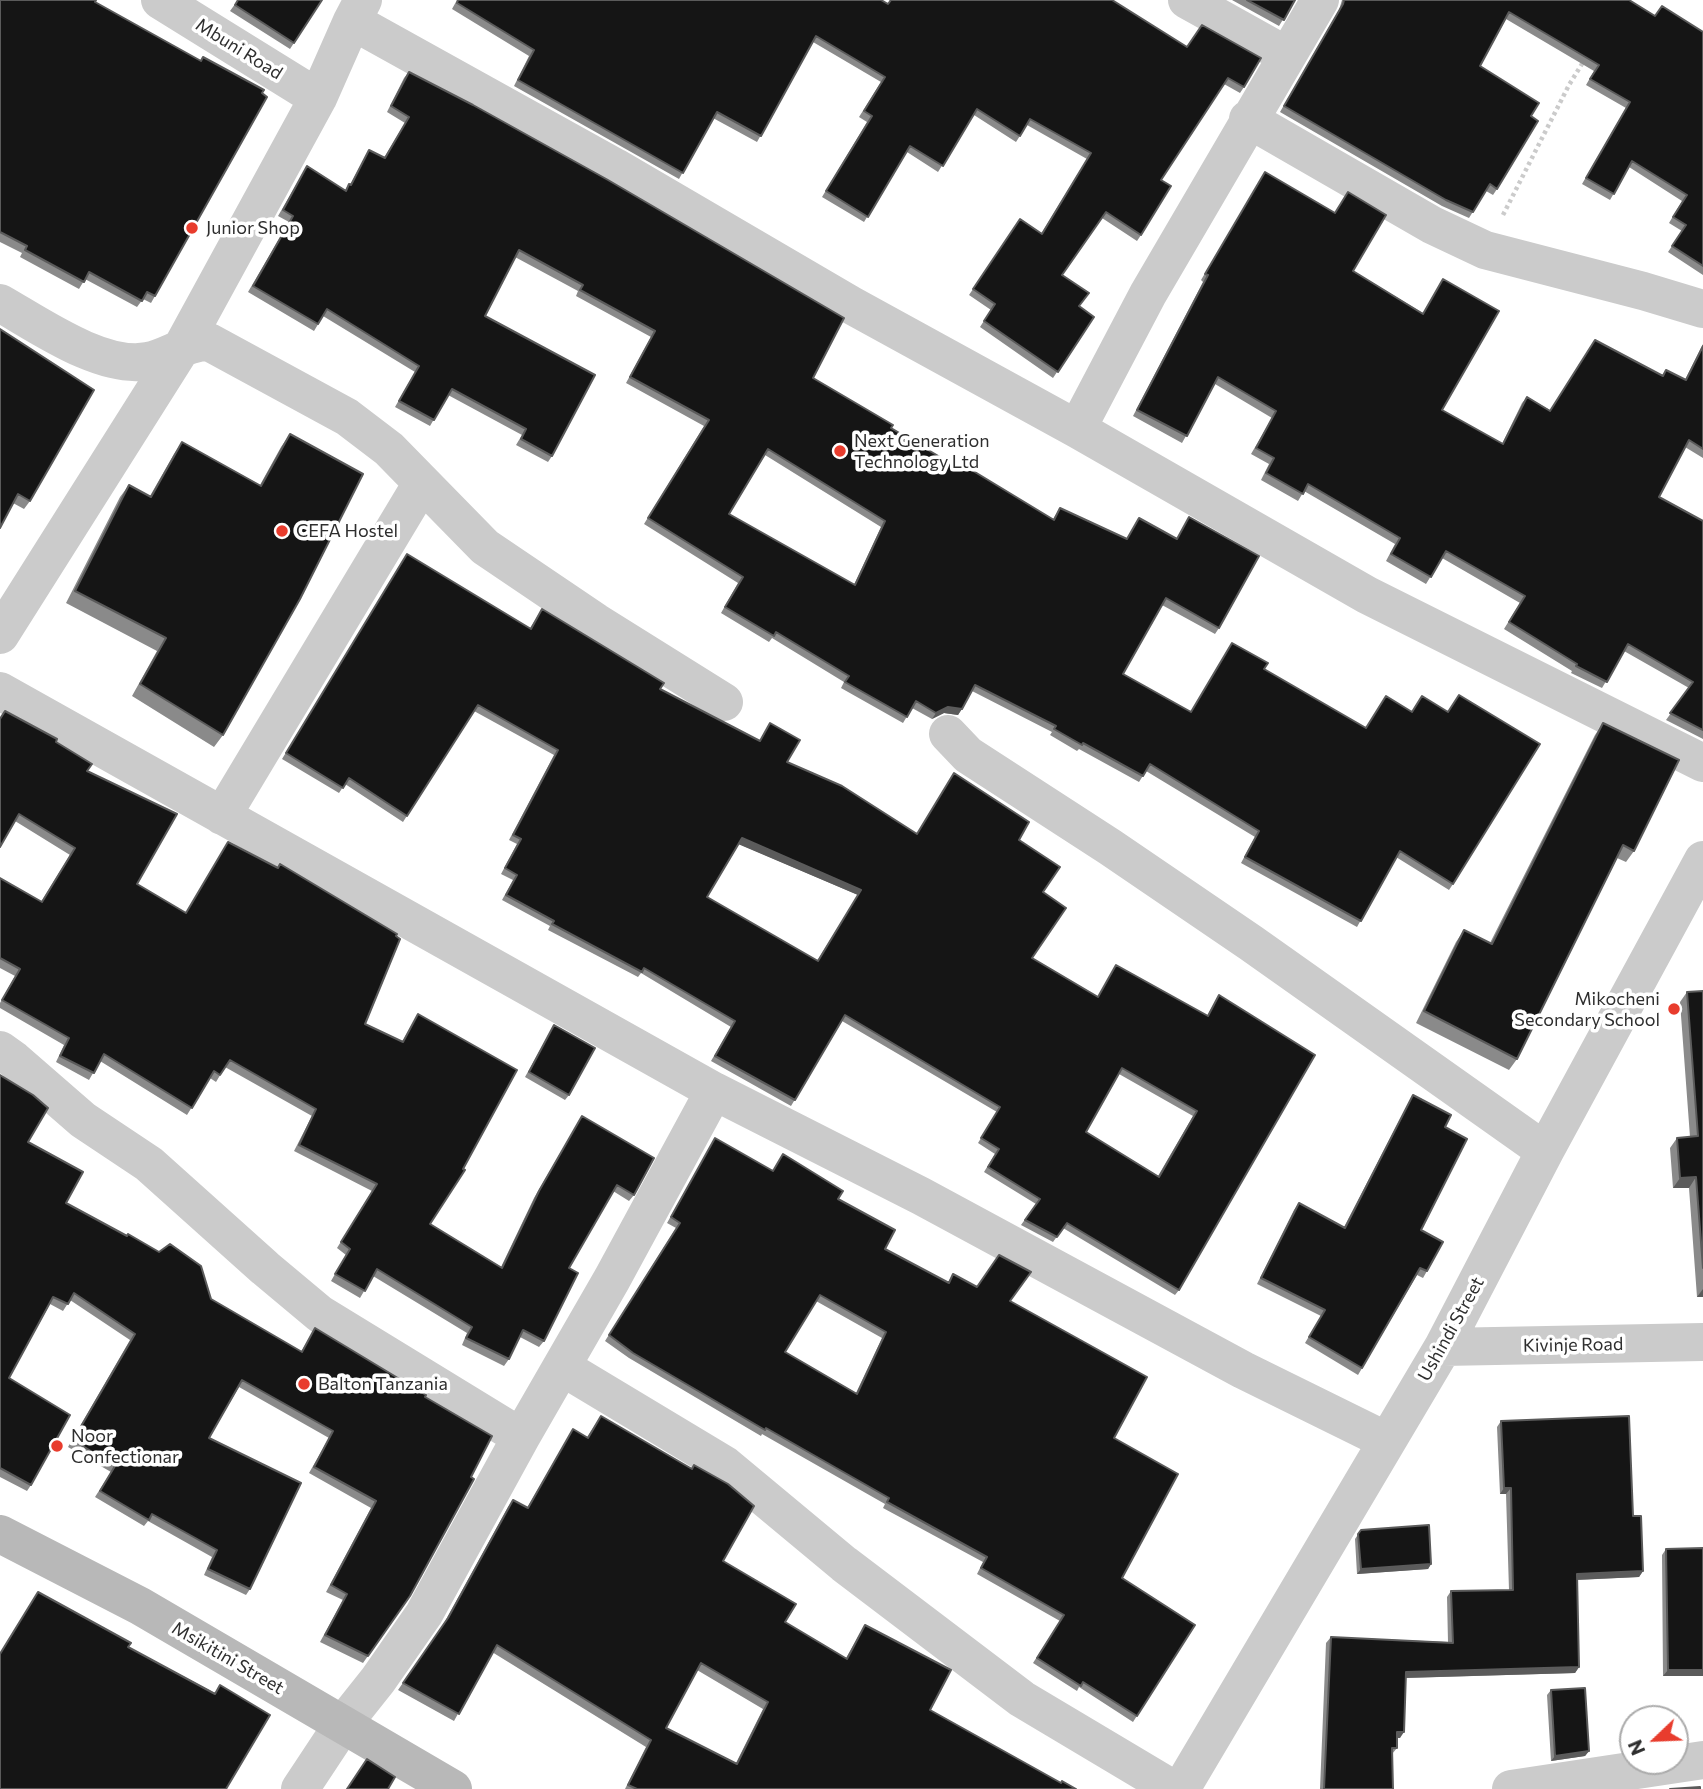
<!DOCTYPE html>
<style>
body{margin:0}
#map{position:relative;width:1703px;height:1789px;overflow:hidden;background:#fff;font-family:Commissioner,sans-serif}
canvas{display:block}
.north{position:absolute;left:1619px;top:1705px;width:70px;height:70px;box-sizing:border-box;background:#fff;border:2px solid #ababab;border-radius:50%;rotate:247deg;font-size:19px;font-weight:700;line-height:28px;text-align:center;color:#2e2e2e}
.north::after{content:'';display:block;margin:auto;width:24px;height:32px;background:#e83c2d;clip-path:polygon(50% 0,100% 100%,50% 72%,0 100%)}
</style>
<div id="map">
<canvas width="1703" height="1789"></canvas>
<div class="north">N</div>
</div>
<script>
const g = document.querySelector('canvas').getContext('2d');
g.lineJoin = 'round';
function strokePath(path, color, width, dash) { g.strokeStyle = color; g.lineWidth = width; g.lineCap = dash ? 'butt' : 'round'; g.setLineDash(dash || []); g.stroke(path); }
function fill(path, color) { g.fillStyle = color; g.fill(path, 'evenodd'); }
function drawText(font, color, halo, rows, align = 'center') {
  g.font = font + ' Commissioner,sans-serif'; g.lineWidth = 7; g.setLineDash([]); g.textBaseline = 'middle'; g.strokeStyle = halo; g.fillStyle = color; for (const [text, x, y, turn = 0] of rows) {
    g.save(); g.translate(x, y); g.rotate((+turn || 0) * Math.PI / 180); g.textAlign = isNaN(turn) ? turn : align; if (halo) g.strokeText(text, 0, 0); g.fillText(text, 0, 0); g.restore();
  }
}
strokePath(new Path2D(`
 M1503,215L1569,85L1585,59`), '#cbcbcb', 4.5, [3.5, 3.5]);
strokePath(new Path2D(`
 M160,0L318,98
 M1187,0L1286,55
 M352,21L615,167L851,305L1077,429L1367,595L1703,763
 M1248,119L1432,225L1485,250L1643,291L1703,309
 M0,303C39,325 102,370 148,361C169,357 186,342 209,342L347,417L389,449L485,547L596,622L724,702
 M1077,429L1148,294L1320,0
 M0,635L182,347L318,98L352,21L363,0
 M0,691L714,1091L921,1196L1243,1370L1387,1441
 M948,734L968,755L1110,847L1251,943L1545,1151
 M222,816L422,483
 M0,1050L14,1060L83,1120L149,1164L265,1268L320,1314L521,1437
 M1443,1347L1703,1342
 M562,1367L725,1465L844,1564L1022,1699L1173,1789
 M300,1789L343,1724L378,1680L424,1614L521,1437L612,1279L714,1091
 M1181,1789L1443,1347L1545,1151L1703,860
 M1511,1789L1703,1760`), '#cbcbcb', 38);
strokePath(new Path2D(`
 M0,1534L140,1606L453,1789`), '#b8b8b8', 38);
fill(new Path2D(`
 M0,0L95,2L200,61L203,57L155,296L151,303L143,299L137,307L85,279L79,289L20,257L22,253L0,242Z
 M238,0H322L290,49L230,11Z
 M457,0H881L888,4L890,0H1112L1244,87L1240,93L1224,84L1161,180L1141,235L1137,241L1102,218L1062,275L1079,306L1094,317L1053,378L980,327L991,310L969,295L1020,219L1041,234L1087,159L1027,125L1016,142L974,115L938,172L907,152L864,222L822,197L867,122L859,117L881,82L813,42L757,142L713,118L679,179L514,86L529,56L452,9Z
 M1232,0H1295L1279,26Z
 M1342,0H1629L1655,16L1703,32V275L1668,252L1682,231L1669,223L1682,201L1629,167L1610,200L1582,184L1626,108L1586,85L1594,71L1506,19L1480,66L1531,116L1497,189L1493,195L1486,191L1469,218L1442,206L1280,112L1339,10Z
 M409,72L813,378L891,428L962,470L1053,519L1060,508L1127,539L1139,518L1177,539L1189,517L1219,628L1215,634L1162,605L1123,674L1191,712L1232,643L1264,669L1453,884L1449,890L1396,857L1357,927L1241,863L1255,837L1146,771L1139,782L1079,749L1077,751L1050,735L1052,732L972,691L958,715L944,713L932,719L912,708L903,723L841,688L844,682L772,638L769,642L721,613L738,583L644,524L704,426L626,383L651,337L576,296L578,291L515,257L485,316L552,456L548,462L516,445L522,435L448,395L430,426L395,407L415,372L323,316L314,331L248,292L289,222L278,216L307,166L345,190L349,184L350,185L369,150L384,158L405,123L387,112L404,78ZM765,455L881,527L854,585L729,514Z
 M1265,172L1335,213L1348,192L1353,271L1423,313L1443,279L1442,410L1502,444L1522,403L1527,397L1550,410L1662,375L1666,370L1685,380L1703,344V458L1685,447L1659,497L1703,521V739L1666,720L1689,688L1624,651L1602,688L1571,673L1572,671L1504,629L1520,603L1442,558L1426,584L1386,561L1395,544L1304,491L1298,501L1261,480L1269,464L1251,454L1272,418L1215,384L1182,443L1133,416L1203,282L1201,280Z
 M0,329L30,501L24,509L13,503Z
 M290,434L223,735L214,747L132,696L157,651L66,603L120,497L129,485L150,496L174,454L182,442L260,485L281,447Z
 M403,560L530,628L542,609L660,689L787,762L916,834L1019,840L1043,892L1032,958L1098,997L1116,965L1207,1016L1219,995L1179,1290L1175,1295L1063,1228L1053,1242L1021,1225L1036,1204L984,1172L995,1154L978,1143L997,1112L842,1021L791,1106L711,1061L731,1027L641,973L638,977L548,930L550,926L502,900L513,880L501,874L517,844L509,840L554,755L474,711L403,822L345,784L339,793L282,759ZM739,844L858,895L817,961L707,897ZM1119,1074L1193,1116L1158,1176L1086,1132Z
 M5,711L56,742L87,771L137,884L186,913L228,842L365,1024L402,1042L418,1014L430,1224L501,1267L534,1198L582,1116L634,1195L629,1201L613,1191L569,1268L544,1341L539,1347L520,1337L509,1359L504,1366L462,1345L467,1333L373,1276L360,1298L331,1281L346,1255L337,1248L372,1191L294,1151L312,1116L225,1067L216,1082L210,1078L187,1115L100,1061L89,1080L56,1062L64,1045L0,1008V1003L15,976L0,968V878L41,902L70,855L15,821L0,847V718Z
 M1603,723L1634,851L1626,862L1617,858L1517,1059L1509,1070L1416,1023L1456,942L1464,930L1490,943L1595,735Z
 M1703,991V1297H1697L1689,1188H1673L1670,1148L1677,1138L1690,1137L1680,1002L1687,992Z
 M554,1025L569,1095L565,1100L525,1077Z
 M0,1075L28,1142L66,1203L211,1299L301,1352L315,1328L425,1397L410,1596L363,1663L320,1642L343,1600L326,1592L371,1508L309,1473L329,1438L239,1387L209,1438L250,1589L246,1595L204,1575L212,1557L148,1521L144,1526L95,1497L111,1472L68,1447L130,1340L70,1300L63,1311L50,1304L9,1378L31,1485L27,1491L0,1477Z
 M1413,1095L1445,1127L1421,1230L1427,1271L1423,1278L1417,1275L1358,1375L1305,1343L1321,1316L1257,1284L1294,1210L1299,1203L1344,1227L1409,1102Z
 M715,1138L773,1171L838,1199L885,1249L948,1282L953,1274L977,1287L1010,1301L1114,1438L1122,1578L1195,1625L1133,1722L1079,1687L1077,1691L1033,1663L1060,1621L977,1574L983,1562L883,1508L885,1504L762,1434L761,1436L629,1358L605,1341L676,1228L667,1223ZM816,1301L882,1338L856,1393L785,1352Z
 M601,1416L723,1561L785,1622L846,1658L865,1625L930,1710L1061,1783L1076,1789H625L646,1747L492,1652L454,1721L398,1690L443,1625L508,1507L513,1500L527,1508L573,1429L587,1437ZM697,1670L763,1709L736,1763L666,1728Z
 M1501,1421L1633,1516L1643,1571L1639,1577L1577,1580L1579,1667L1575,1673L1406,1678L1400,1738H1397V1748L1392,1754L1393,1789H1320L1326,1643L1331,1637L1448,1642L1447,1597L1451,1591L1509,1590L1506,1494H1500L1497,1427Z
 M1361,1530L1431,1564L1428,1569L1357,1574L1355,1539Z
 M1703,1548V1676H1663L1662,1555L1666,1549Z
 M38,1592L128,1647L215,1693L220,1685L226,1789H0V1653Z
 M1551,1690L1589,1751L1585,1756L1551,1761L1547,1695Z`), '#8a8a8a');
fill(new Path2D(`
 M948,707L962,709L958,715L944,713L932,719L936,713Z
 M742,838L861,890L858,895L738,844Z
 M1696,1177L1689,1188H1673L1680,1178Z
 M1703,1289V1297H1697Z
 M1504,1488H1511L1506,1494H1500Z
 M1431,1564L1428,1569L1357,1574L1361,1569Z
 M1643,1571L1639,1577L1573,1580L1577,1574Z
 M1579,1667L1575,1673L1402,1678L1406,1672Z
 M1668,1670H1703V1676H1663Z
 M1397,1732H1404L1400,1738H1393Z
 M1589,1751L1585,1756L1551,1761L1555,1756Z`), '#5b5b5b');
const building = new Path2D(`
 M0,0H96L95,2L201,61L203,57L264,90L262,93L267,97L155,296L147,292L142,301L89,272L84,282L25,250L27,246L0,232Z
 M238,0H322L294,43L235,5Z
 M458,0H881L888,4L891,0H1112L1187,47L1202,25L1261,58L1244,87L1228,78L1161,180L1171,186L1141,235L1106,212L1062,275L1089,293L1079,306L1094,317L1058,372L984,321L995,304L973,289L1020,219L1042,234L1091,153L1030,119L1020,136L977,109L943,166L910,146L868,217L826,191L872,116L864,111L885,77L816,36L761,136L717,112L683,173L518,80L534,50L457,3Z
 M1247,0H1295L1284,20Z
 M1344,0H1629L1655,16L1662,6L1703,32V266L1672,246L1686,225L1673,217L1687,195L1632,161L1614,194L1586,178L1630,102L1590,79L1599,65L1509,12L1480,66L1539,103L1531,116L1538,121L1497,189L1490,184L1473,212L1446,200L1284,106L1343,4Z
 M409,72L473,105L608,180L844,318L813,378L893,425L891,428L962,470L965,466L1054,520L1060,508L1127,539L1139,518L1177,539L1189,517L1259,556L1219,628L1166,598L1123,674L1191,712L1232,643L1268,663L1264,669L1366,728L1386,696L1412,712L1422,696L1448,712L1459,695L1540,744L1453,884L1400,851L1361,921L1245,857L1259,831L1150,764L1143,776L1083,743L1082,745L1054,729L1056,726L975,685L962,709L948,707L936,713L916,701L907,717L845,682L849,676L776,632L774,636L725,607L743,577L648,518L709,420L630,377L655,331L580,290L583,285L519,250L485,316L595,375L552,456L521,439L526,429L452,389L434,420L399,401L419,366L327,309L318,324L253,286L293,216L283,210L307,166L346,191L349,184L351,185L369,150L385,158L409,117L391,106ZM768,449L885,521L855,585L729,514Z
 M1265,172L1335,213L1348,192L1386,215L1353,271L1423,314L1443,279L1499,311L1442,410L1503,444L1527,397L1550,411L1595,340L1663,376L1666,370L1686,380L1703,346V449L1689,440L1659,497L1703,521V730L1670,713L1693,682L1628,644L1607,682L1576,666L1577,664L1509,622L1525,596L1446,551L1431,577L1391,554L1400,538L1308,484L1303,494L1266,473L1274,458L1256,448L1276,411L1218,377L1187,436L1137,410L1208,275L1205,274Z
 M0,329L94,390L30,501L18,494L0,528Z
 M290,434L363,474L300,599L223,735L140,684L166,638L75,591L129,485L151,497L182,442L261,486Z
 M407,554L531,629L542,609L664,683L660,689L760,741L770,723L800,740L787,762L842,786L917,834L954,773L1029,822L1019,840L1060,867L1043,892L1066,908L1032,958L1098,997L1116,965L1208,1016L1219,995L1315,1055L1179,1290L1067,1223L1057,1237L1025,1220L1040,1199L988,1167L999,1149L981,1138L1000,1107L845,1015L795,1100L715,1056L735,1021L644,968L642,972L552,924L554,921L506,895L517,875L505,868L521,839L513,835L558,750L478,705L407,816L349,778L343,788L286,753ZM742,838L861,890L818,961L707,897ZM1122,1068L1197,1111L1159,1177L1086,1132Z
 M5,711L57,739L56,742L92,764L87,771L177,814L137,884L186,913L228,842L278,868L280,864L397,934L396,936L400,939L365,1024L403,1042L418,1014L517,1070L463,1169L465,1170L430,1224L502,1268L539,1191L582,1116L654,1158L634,1195L617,1185L569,1268L578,1273L544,1341L523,1330L509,1359L466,1338L472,1327L377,1269L365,1291L335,1274L350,1249L341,1242L377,1184L299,1145L316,1109L230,1060L220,1075L214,1071L192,1108L104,1054L94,1073L60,1056L69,1038L2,1000L20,969L0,958V878L42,902L75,848L19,814L0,847V719Z
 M1603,723L1679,760L1634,851L1623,845L1517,1059L1424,1011L1464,930L1492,944Z
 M1703,991V1268L1696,1177L1680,1178L1677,1138L1698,1136L1687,992Z
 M554,1025L595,1048L569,1095L529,1072Z
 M0,1075L33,1095L48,1108L28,1142L83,1172L66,1203L127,1236L128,1234L159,1252L170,1244L201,1266L211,1299L302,1352L315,1328L426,1395L425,1397L492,1436L471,1477L474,1479L410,1596L368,1656L325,1635L347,1594L331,1585L376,1501L314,1467L333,1431L242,1380L209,1438L301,1483L250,1589L208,1569L217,1550L152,1514L149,1520L100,1491L115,1466L73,1440L135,1334L74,1293L68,1304L53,1297L9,1378L70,1415L31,1485L0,1468Z
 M1413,1095L1451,1115L1445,1127L1467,1139L1421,1230L1443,1242L1427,1271L1420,1268L1362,1368L1309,1337L1325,1310L1261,1278L1299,1203L1345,1228Z
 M715,1138L773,1171L783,1154L843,1191L838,1199L895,1230L885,1249L949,1283L953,1274L977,1287L999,1255L1031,1272L1010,1301L1147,1377L1114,1438L1178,1474L1122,1578L1195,1625L1137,1716L1083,1682L1081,1686L1037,1658L1064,1615L981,1568L987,1557L887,1502L889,1498L766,1428L765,1430L633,1353L609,1335L680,1223L671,1217ZM820,1295L886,1332L857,1394L785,1352Z
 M601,1416L692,1469L694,1465L728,1484L754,1506L723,1561L796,1604L785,1622L847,1659L865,1625L951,1670L930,1710L1061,1783L1062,1781L1076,1789H637L628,1785L651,1740L497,1645L459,1714L403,1683L448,1618L513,1500L528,1508L573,1429L588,1438ZM701,1663L768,1702L737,1764L666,1728Z
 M1629,1416L1633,1516H1641L1643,1571L1577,1574L1579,1667L1406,1672L1404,1732H1397V1748H1392L1393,1789H1324L1331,1637L1453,1643L1451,1591L1513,1590L1511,1488H1504L1501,1421Z
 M1429,1525L1431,1564L1361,1569L1358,1534L1361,1530Z
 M1703,1548V1670H1668L1666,1549Z
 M38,1592L131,1643L128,1647L215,1694L220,1685L270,1715L226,1789H0V1654Z
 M1585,1688L1589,1751L1555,1756L1551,1690Z
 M367,1759L395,1777L388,1789H347Z
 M1700,1787V1789H1670Z`);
fill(building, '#151515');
strokePath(building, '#5b5b5b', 2);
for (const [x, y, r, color] of [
 [192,228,7,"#e83c2d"],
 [840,451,7,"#e83c2d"],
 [282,531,7,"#e83c2d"],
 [1674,1009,7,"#e83c2d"],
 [304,1384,7,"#e83c2d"],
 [57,1446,7,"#e83c2d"]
]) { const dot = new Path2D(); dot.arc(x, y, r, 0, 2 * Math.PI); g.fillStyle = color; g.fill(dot); strokePath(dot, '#fff', 2.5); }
drawText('18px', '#2e2e2e', '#fff', [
 ["Mbuni Road",239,49,32],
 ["Ushindi Street",1451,1329,-61],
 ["Kivinje Road",1573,1345,-1],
 ["Msikitini Street",228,1658,30]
]);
drawText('18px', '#2e2e2e', '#fff', [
 ["Junior Shop",206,228],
 ["Next Generation",854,441],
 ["Technology Ltd",854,462],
 ["CEFA Hostel",296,531],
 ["Mikocheni",1660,999,"right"],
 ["Secondary School",1660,1020,"right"],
 ["Balton Tanzania",318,1384],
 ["Noor",71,1436],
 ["Confectionar",71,1457]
], 'left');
</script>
